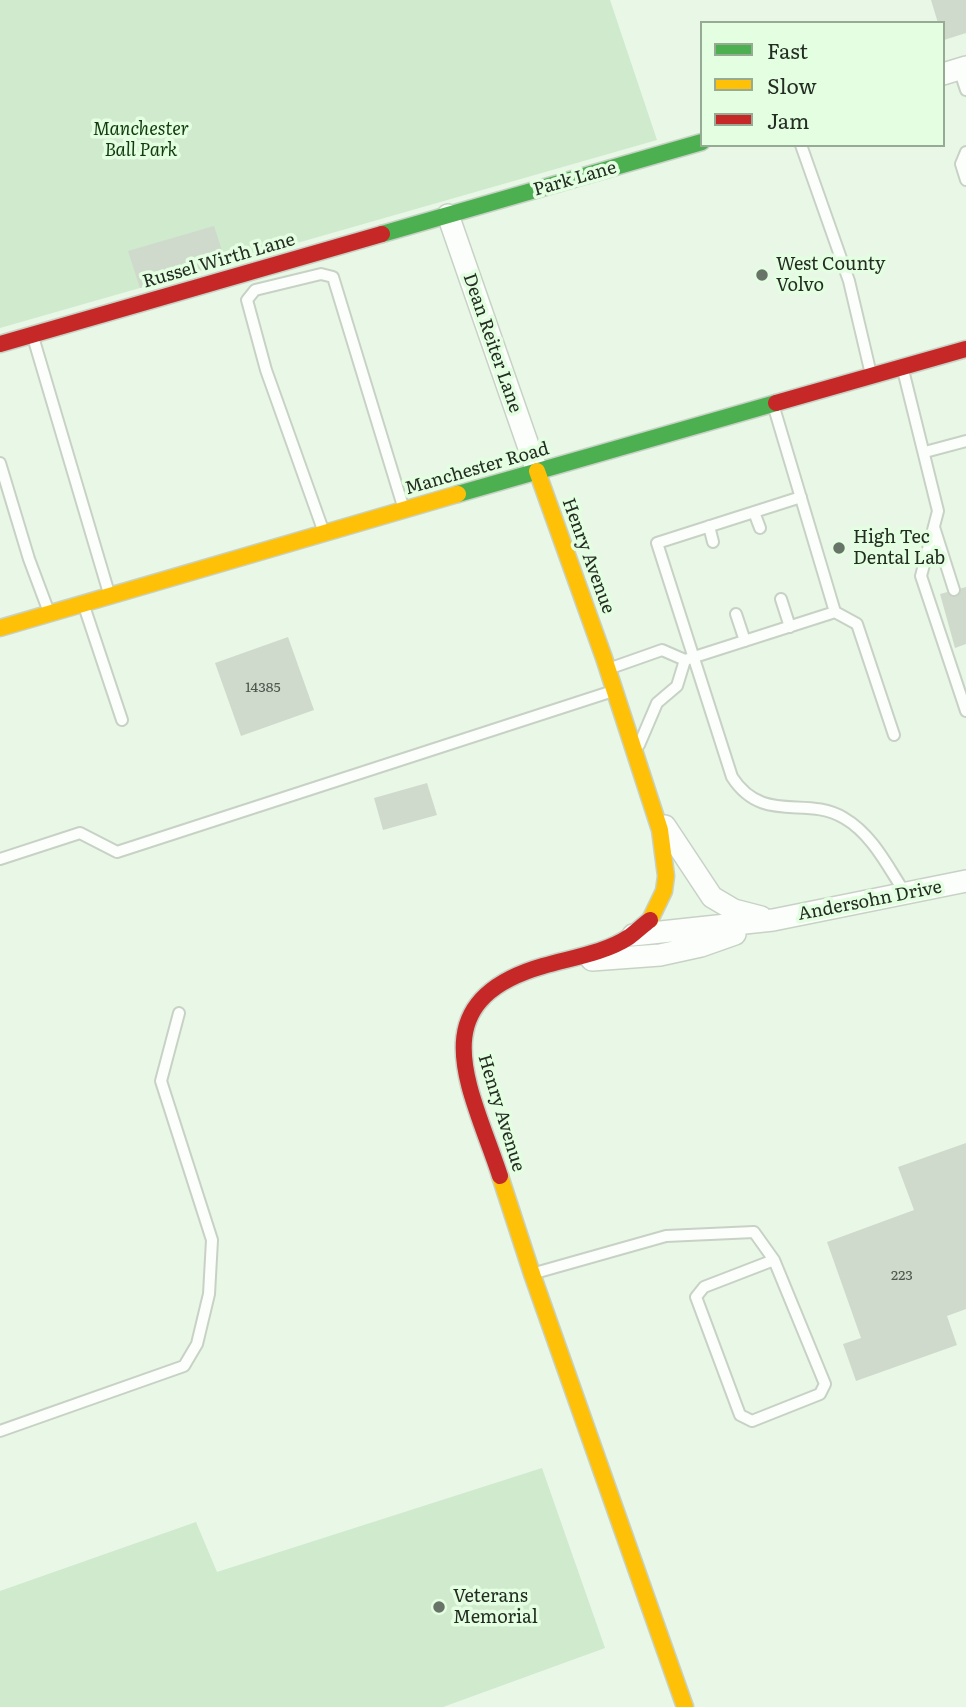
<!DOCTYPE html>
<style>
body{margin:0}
#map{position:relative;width:966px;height:1707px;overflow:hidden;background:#e9f7e7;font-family:Literata,serif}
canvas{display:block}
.legend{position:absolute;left:700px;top:21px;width:245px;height:126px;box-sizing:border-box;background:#e3fee0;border:2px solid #96aa94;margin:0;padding:9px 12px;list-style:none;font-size:21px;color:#232d22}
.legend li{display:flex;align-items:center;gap:14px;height:35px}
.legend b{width:35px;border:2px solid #96aa94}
</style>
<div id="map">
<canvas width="966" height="1707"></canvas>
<ul class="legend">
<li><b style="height:9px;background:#4caf50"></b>Fast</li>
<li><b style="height:9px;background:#ffc107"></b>Slow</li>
<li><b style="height:9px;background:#c62828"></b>Jam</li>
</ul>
</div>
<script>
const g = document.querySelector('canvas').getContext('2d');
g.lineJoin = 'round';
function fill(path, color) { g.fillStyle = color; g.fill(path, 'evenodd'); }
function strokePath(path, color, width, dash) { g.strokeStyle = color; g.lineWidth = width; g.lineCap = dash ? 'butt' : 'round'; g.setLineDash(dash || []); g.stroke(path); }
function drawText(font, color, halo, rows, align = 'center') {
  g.font = font + ' Literata,serif'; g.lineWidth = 7; g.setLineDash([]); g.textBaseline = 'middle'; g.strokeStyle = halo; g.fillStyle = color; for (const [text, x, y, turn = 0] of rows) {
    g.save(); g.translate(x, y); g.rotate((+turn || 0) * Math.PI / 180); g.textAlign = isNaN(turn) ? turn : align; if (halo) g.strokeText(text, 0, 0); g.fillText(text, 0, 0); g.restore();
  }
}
fill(new Path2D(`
 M0,0H610L657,140L0,328Z
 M542,1468L605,1648L443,1707H0V1591L196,1522L217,1572Z`), '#cfeacc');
fill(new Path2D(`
 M931,0H966V33L944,40L943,23H938Z
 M214,226L226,263L140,288L128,251Z
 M966,587V644L955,648L940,594Z
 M288,637L314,710L241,736L215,663Z
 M427,783L437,815L383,830L374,798Z
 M966,1143V1309L947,1316L957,1345L856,1381L843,1344L861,1338L827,1242L914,1210L898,1167Z`), '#cfdacd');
const lane = new Path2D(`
 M959,69L966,90
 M801,145L849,281L870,370
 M966,152L961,164L966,180
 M33,337L108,590
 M904,374L938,511L921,576L966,711
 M925,452L966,441
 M0,463L29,559L47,607
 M801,497L657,543L732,777C763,825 806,795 844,818C872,834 888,867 905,893
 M754,512L760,528
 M709,526L713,542
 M322,527L266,370L247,300L255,290L321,274L333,277L402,503
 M934,527L954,590
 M781,599L790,627
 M85,609L122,720
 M835,612L857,624L894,735
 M736,614L745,641
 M611,668L662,650L685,660L835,612L775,411
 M639,745L657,703L677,686L685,660
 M0,859L80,833L117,852L613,691
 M535,1273L666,1236L754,1232L774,1260L825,1384L820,1394L752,1421L740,1415L696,1297L704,1287L774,1260
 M0,1431L184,1366L197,1344L209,1294L212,1240L161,1081L179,1013`);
const street = new Path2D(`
 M943,74L966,67
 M448,215L537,471
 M665,826L712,897L734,910L761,917
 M633,935L773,920L966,881
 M592,960L660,955L701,946L735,934`);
const fast = new Path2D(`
 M382,234L702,142
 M458,494L776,403`);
const slow = new Path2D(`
 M537,471L604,658L660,830L666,876L664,891L650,920
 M0,628L458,494
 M500,1176L532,1274L685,1707`);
const jam = new Path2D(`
 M0,344L382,234
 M776,403L966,349
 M500,1176C471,1088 418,1002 543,966C570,958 605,953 629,937C636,932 643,925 650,920`);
strokePath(lane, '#c7d2c5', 14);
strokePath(street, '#c7d2c5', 24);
strokePath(fast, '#c7d2c5', 19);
strokePath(slow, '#c7d2c5', 19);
strokePath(jam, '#c7d2c5', 19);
strokePath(lane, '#fcfefb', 10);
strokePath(street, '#fcfefb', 21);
strokePath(fast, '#4caf50', 16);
strokePath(slow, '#ffc107', 16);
strokePath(jam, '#c62828', 16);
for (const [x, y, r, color] of [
 [762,275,7,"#687467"],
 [839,548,7,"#687467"],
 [439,1607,7,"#687467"]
]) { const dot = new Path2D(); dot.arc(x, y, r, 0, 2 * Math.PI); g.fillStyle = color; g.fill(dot); strokePath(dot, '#e3fee0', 2.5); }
drawText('14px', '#4e584d', null, [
 ["14385",263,688],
 ["223",902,1276]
]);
drawText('italic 18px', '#103c0c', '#e3fee0', [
 ["Manchester",141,130],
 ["Ball Park",141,151]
]);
drawText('18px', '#232d22', '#e3fee0', [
 ["Park Lane",575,179,-16],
 ["Russel Wirth Lane",219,261,-16],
 ["Dean Reiter Lane",492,343,71],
 ["Manchester Road",477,469,-16],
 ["Henry Avenue",588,556,70],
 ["Andersohn Drive",870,901,-11],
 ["Henry Avenue",501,1113,73]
]);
drawText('18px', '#232d22', '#e3fee0', [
 ["West County",776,265],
 ["Volvo",776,286],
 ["High Tec",853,538],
 ["Dental Lab",853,559],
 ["Veterans",453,1597],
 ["Memorial",453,1618]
], 'left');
</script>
